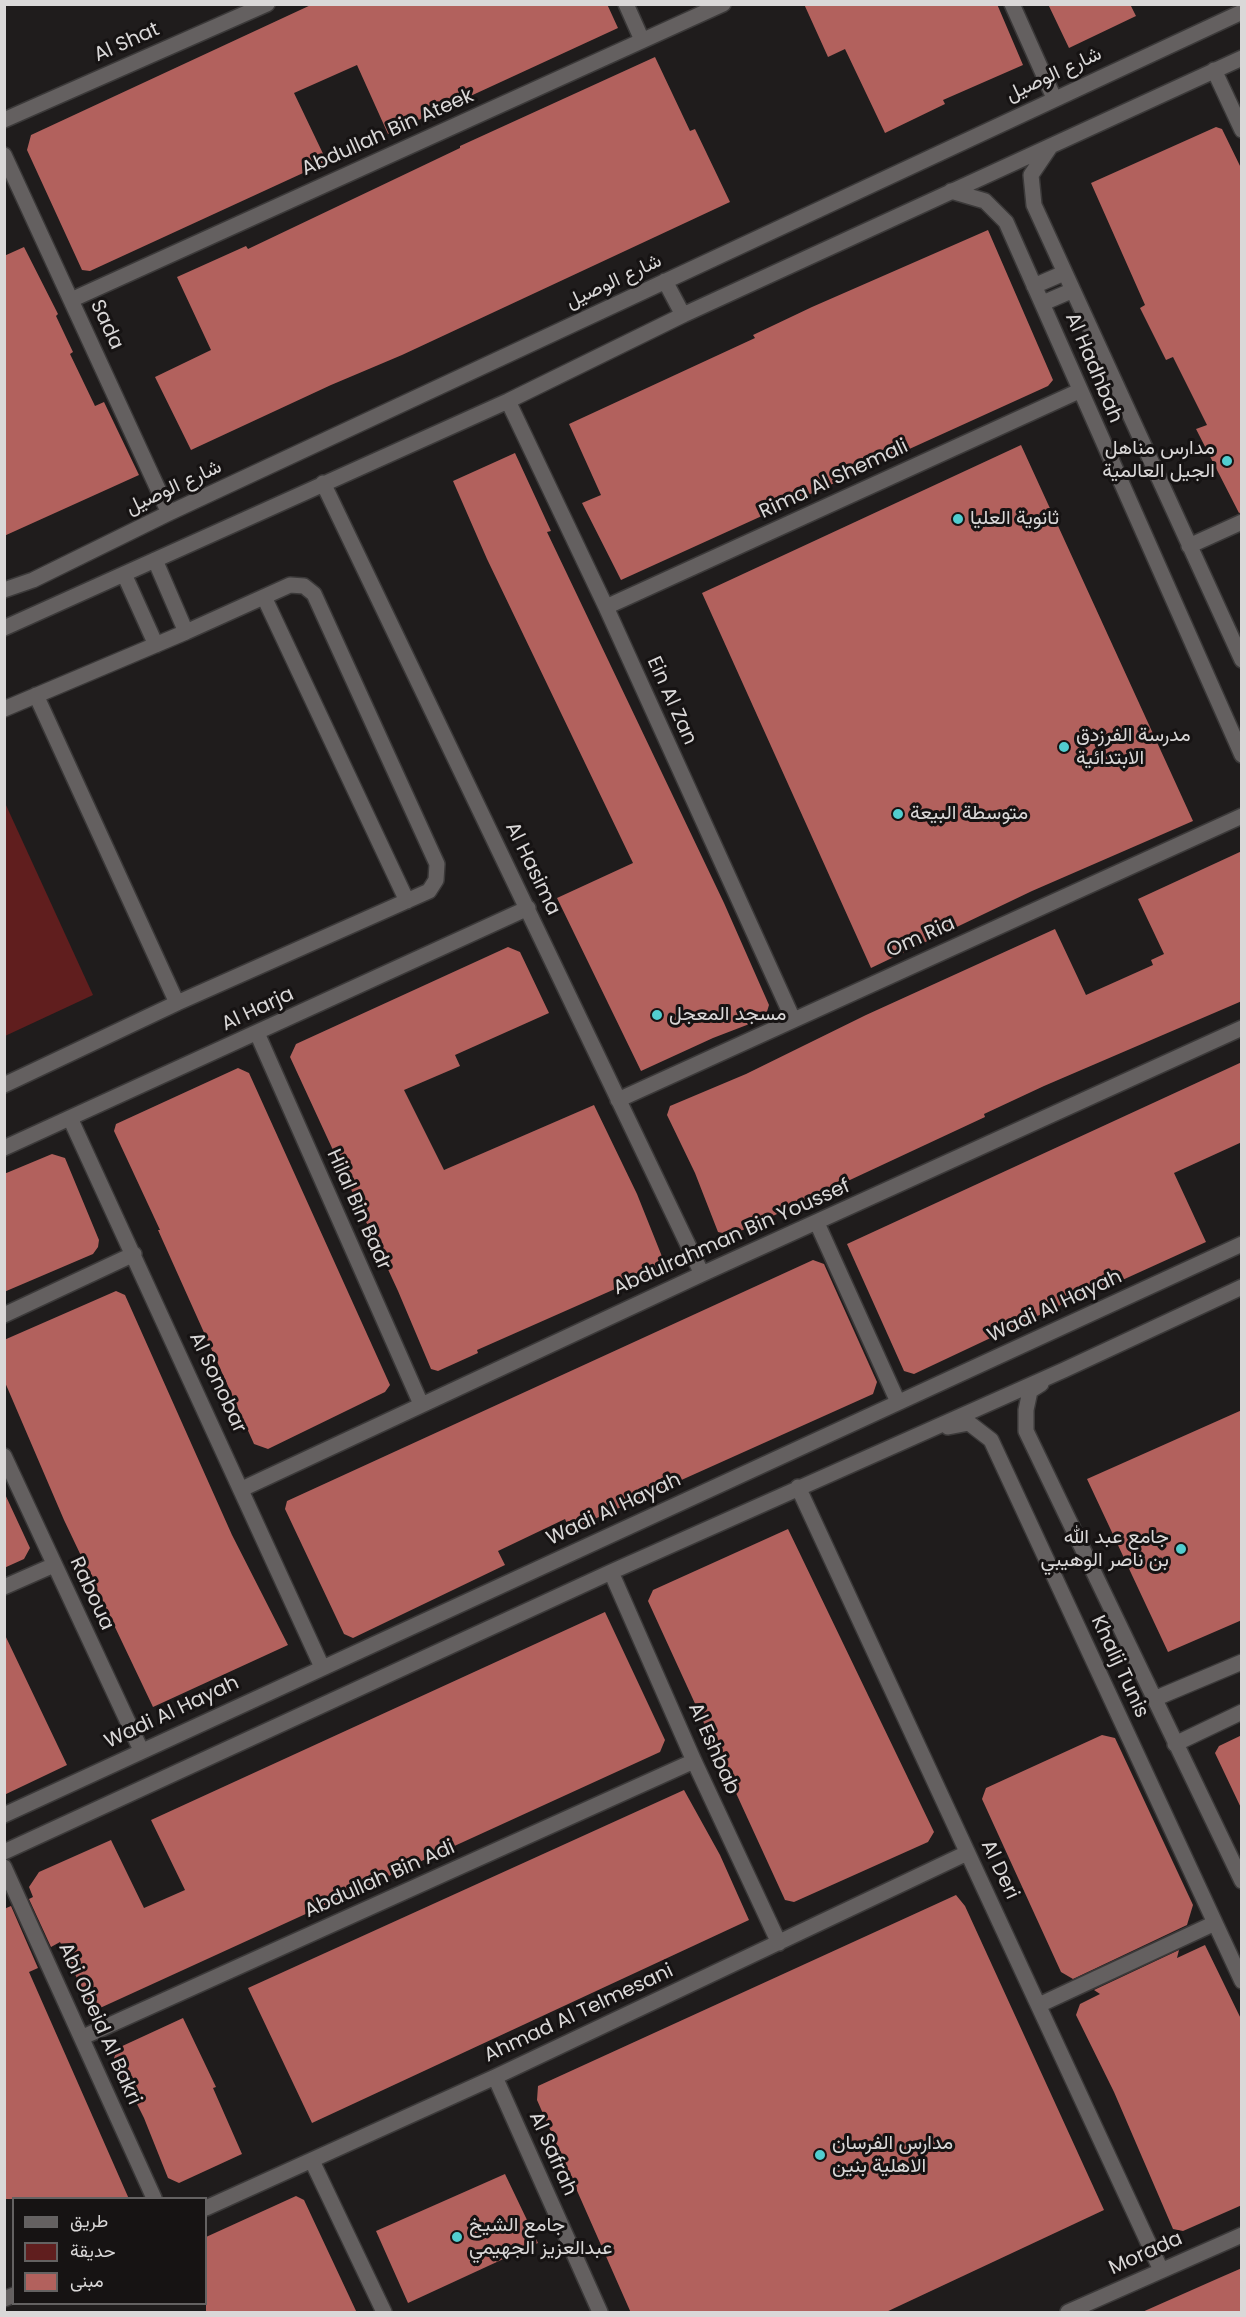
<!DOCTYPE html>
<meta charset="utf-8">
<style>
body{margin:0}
#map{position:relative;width:1246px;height:2317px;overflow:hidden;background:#1f1c1c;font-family:Poppins,Vazirmatn,sans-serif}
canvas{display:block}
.frame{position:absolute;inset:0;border:6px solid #dad8d8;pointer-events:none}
.legend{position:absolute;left:12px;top:2197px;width:195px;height:108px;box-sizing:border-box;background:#161313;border:2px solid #646262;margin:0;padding:8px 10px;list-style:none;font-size:18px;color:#dad8d8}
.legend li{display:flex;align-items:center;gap:12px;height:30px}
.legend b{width:30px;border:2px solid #646262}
</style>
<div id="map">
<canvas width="1246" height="2317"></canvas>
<div class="frame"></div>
<ul class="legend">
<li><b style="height:8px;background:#646060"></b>طريق</li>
<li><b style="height:16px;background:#601e1e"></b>حديقة</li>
<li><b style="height:16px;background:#b2615d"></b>مبنى</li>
</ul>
</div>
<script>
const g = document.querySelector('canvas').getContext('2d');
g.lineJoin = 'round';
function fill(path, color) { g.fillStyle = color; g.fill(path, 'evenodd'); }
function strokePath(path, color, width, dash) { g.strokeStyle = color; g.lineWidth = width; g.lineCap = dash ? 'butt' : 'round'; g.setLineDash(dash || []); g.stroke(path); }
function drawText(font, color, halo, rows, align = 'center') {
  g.font = font + ' Poppins,Vazirmatn,sans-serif'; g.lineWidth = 6; g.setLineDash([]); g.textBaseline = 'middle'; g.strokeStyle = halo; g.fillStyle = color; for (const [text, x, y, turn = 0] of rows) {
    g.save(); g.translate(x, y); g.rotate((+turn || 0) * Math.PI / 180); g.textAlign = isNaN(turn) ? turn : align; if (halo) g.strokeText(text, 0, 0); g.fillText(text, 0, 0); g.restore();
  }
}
fill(new Path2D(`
 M5,803L93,995L5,1036H4Z`), '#601e1e');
fill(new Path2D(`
 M313,4H607L618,28L388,134L357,65L294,93L327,162L90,271L82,270L27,150L31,135Z
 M804,4H997L1023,65L943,100L945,104L885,133L845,49L828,57Z
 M1048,4H1130L1136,16L1069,48Z
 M655,57L690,131L695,129L730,202L402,355L331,385L191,450L155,377L211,350L177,277L246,246L248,249L460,148V146Z
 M1216,127L1222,129L1242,170V512L1239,513L1196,429L1207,425L1173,357L1166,360L1140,308L1145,305L1091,183Z
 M988,230L1053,380L1048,386L621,580L582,503L601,495L569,424L755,338L753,335L812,307Z
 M24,247L58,314L56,316L73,352L70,354L95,406L104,402L139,475L4,536V256Z
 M1021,445L1193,821L1032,891L871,968L702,593Z
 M515,453L551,531L547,532L724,903L769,1005L765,1018L713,1038L641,1071L557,898L633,863L487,559L453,481Z
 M1242,851V1001L1044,1086L984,1114L985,1117L732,1235L718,1232L695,1173L667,1115L670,1106L746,1074L866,1015L1055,929L1086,995L1153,965L1151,960L1164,954L1138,899Z
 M508,947L520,952L549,1013L455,1055L460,1066L404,1090L444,1170L594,1105L637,1194L663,1259L658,1270L477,1350L478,1353L438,1371L431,1369L398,1291L290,1057L296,1044Z
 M1242,1062V1142L1174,1173L1206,1242L1085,1297L1084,1294L914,1374L904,1371L847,1244Z
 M238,1068L249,1073L390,1385L385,1392L268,1449L254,1444L158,1230H160L114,1131L116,1124Z
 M52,1154L65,1158L99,1240L98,1247L93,1254L4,1292V1174Z
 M813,1260L824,1264L877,1382L873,1394L570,1530L565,1519L498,1551L505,1565L353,1638L344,1634L285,1509L287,1501Z
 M116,1291L125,1295L232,1535L288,1645L153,1707L64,1520L4,1380V1340Z
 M1242,1410V1620L1168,1652L1087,1479Z
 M4,1492L30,1548L24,1559L4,1568Z
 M788,1529L934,1832L928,1842L794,1902L785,1900L648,1601L653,1590Z
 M605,1612L665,1740L660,1752L100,2008L89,2004L60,1942L51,1947L29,1899L33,1897L29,1887L39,1872L111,1840L144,1908L185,1890L151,1820Z
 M4,1633L67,1765L4,1795Z
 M1102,1735L1115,1738L1193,1905L1187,1925L1073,1979L1061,1972L982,1799L986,1788Z
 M1242,1735V1810L1215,1753L1219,1746Z
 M684,1790L720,1855L749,1920L312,2123L248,1988Z
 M956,1895L965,1906L1104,2210L884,2313H631L537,2100L538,2086Z
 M11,1906L38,1968L29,1972L129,2199H4V1909Z
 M1205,1945L1242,2021V2205L1183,2231L1173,2229L1114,2092L1076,2015L1080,2004L1100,1994L1094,1990L1179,1950L1177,1958Z
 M183,2018L216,2087L213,2088L242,2154L179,2183L168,2178L144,2118L114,2058L118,2048Z
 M505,2174L538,2243L408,2303L376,2231Z
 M296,2196L304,2200L357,2313H206V2237Z
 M1242,2268V2313H1140L1219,2278Z`), '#b2615d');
const minor = new Path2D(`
 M626,4L642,40
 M1012,4L1054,98
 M1214,70L1242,130
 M4,120L267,4
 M1050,147L1031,175L1034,205L1242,660
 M4,155L169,513
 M951,191L985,201L1006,222L1242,755
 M665,281L683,315
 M1034,286L1064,273
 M71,300L723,4
 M1043,303L1071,291
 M508,401L606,607L793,1019
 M323,483L702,1274
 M1189,546L1242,522
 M155,560L186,632
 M124,574L156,645
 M4,590L33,580L169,513L1242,12
 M264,597L407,901
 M606,607L1079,391
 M4,628L508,401L683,315L1242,58
 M36,695L177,1003
 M4,709L186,632L290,585L304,586L314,594L437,864L436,880L429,891L177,1003L4,1085
 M257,1033L421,1404
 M618,1100L1242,816
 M70,1118L322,1667
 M4,1148L528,908
 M817,1223L898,1402
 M4,1315L134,1254
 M1041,1384L1030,1391L1026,1410V1431L1242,1881
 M948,1427L969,1423L991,1440L1242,1981
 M4,1456L141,1750
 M798,1487L1161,2270
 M242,1489L702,1274L1242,1028
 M611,1572L694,1761L779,1943
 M4,1587L54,1565
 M1154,1699L1242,1662
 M1175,1744L1242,1712
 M4,1815L1242,1244
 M4,1852L611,1572L1064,1370L1242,1287
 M4,1867L154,2198
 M1039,2005L1215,1923
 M83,2037L694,1761
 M495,2077L600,2312
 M312,2161L384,2312
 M206,2208L495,2077L967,1853
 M4,2299L14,2295
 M1068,2312L1242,2235`);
strokePath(minor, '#3b3939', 18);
strokePath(minor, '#646060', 15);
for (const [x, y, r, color] of [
 [1227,461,6,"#52cdcf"],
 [958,519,6,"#52cdcf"],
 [1064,747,6,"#52cdcf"],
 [898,814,6,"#52cdcf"],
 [657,1015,6,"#52cdcf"],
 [1181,1549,6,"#52cdcf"],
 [820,2155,6,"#52cdcf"],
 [457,2237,6,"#52cdcf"]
]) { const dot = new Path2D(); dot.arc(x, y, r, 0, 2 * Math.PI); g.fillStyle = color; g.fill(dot); strokePath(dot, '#161313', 2); }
drawText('20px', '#dad8d8', '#161313', [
 ["Al Shat",127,43,-24],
 ["شارع الوصيل",1054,75,-25],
 ["Abdullah Bin Ateek",388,133,-24],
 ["شارع الوصيل",614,282,-25],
 ["Sada",106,325,65],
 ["Al Hadhbah",1093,368,67],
 ["Rima Al Shemali",834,480,-25],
 ["شارع الوصيل",174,488,-25],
 ["Ein Al Zan",671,701,66],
 ["Al Hasima",532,869,64],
 ["Om Ria",921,938,-24],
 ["Al Harja",258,1010,-25],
 ["Hilal Bin Badr",358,1210,66],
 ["Abdulrahman Bin Youssef",732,1238,-24],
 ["Wadi Al Hayah",1055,1307,-25],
 ["Al Sonobar",217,1383,65],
 ["Wadi Al Hayah",614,1510,-25],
 ["Raboua",91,1594,65],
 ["Khalij Tunis",1119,1667,65],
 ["Wadi Al Hayah",172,1713,-25],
 ["Al Eshbab",713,1749,66],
 ["Al Deri",999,1870,65],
 ["Abdullah Bin Adi",380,1880,-24],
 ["Ahmad Al Telmesani",579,2014,-25],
 ["Abi Obeid Al Bakri",99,2024,66],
 ["Al Safrah",552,2154,66],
 ["Morada",1146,2254,-24]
]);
drawText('20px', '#dad8d8', '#161313', [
 ["مدارس مناهل",1215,449,"right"],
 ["الجيل العالمية",1215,472,"right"],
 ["ثانوية العليا",970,519],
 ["مدرسة الفرزدق",1076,736],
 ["الابتدائية",1076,759],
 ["متوسطة البيعة",910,814],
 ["مسجد المعجل",669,1015],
 ["جامع عبد الله",1169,1538,"right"],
 ["بن ناصر الوهيبي",1169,1561,"right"],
 ["مدارس الفرسان",832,2144],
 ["الاهلية بنين",832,2167],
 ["جامع الشيخ",469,2226],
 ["عبدالعزيز الجهيمي",469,2249]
], 'left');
</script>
